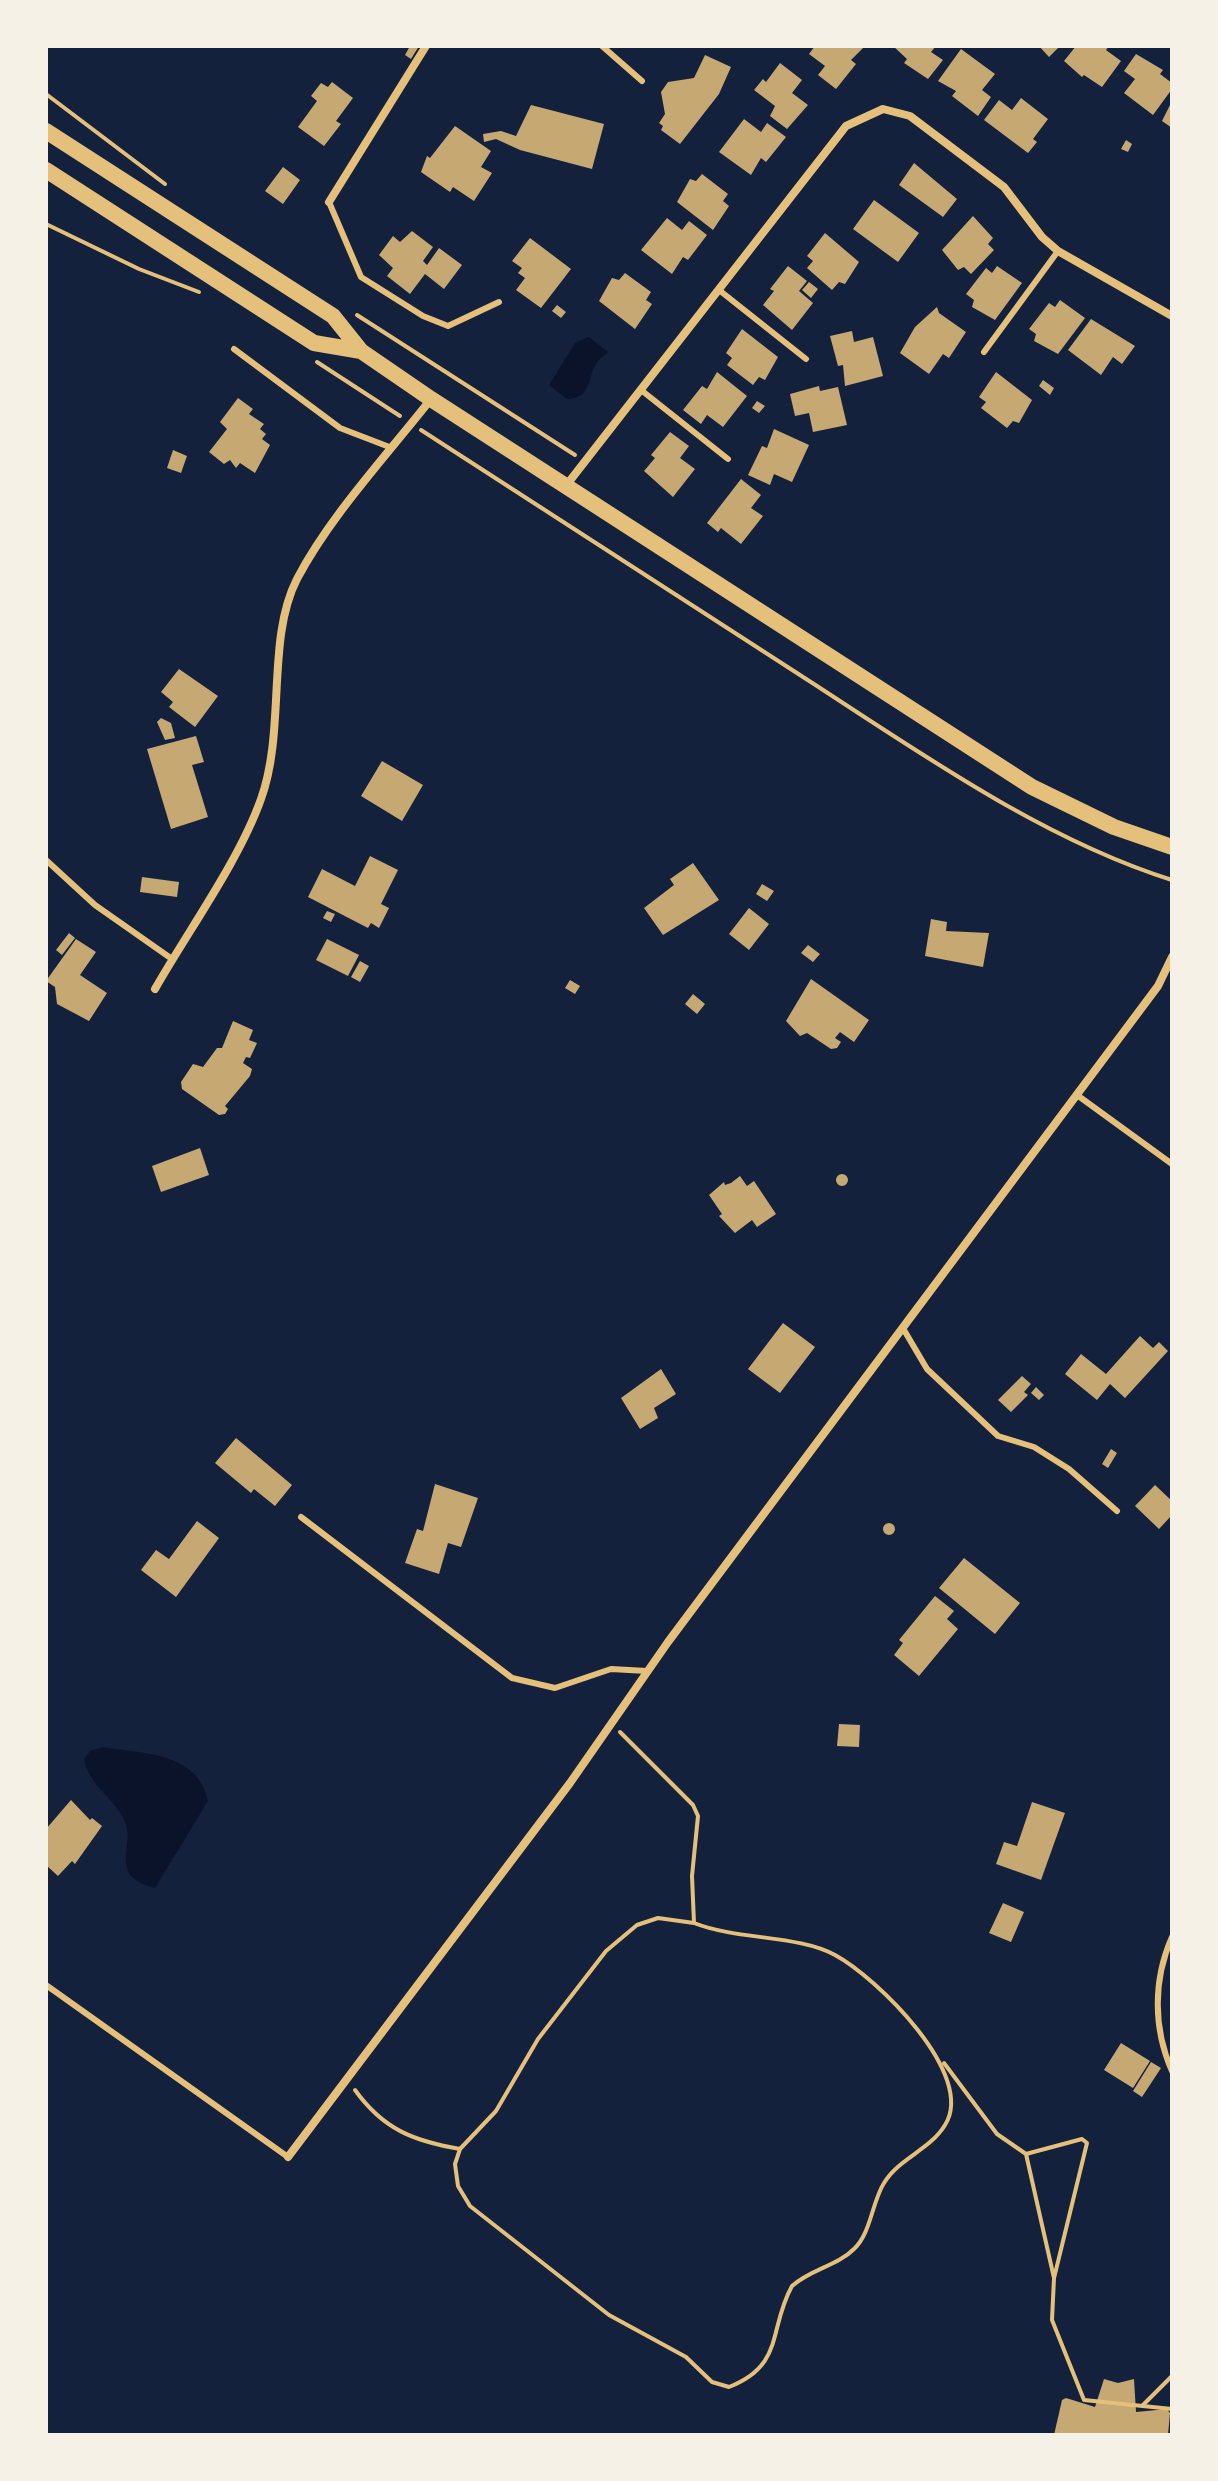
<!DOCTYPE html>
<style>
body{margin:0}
#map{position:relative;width:1218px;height:2481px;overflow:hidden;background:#14213d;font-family:Lato,sans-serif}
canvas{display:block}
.frame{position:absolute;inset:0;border:48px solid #f6f1e7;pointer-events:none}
</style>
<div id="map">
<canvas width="1218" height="2481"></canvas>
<div class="frame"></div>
</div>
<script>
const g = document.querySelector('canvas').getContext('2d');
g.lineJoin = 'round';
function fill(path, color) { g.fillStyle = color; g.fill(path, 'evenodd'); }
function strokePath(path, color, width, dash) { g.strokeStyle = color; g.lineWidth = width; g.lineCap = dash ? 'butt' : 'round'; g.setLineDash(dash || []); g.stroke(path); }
fill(new Path2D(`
 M589,337L608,352C605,356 601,357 598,361C587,376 592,399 567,399L549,385L575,343Z
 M103,1747C144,1754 198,1752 208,1801L155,1888C147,1886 138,1883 132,1877C118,1861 133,1841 125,1822C116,1798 89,1787 84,1759L90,1751Z`), '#0b132b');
fill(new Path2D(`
 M410,46H419L411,59L405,55Z
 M815,46H865L851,60L856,64L836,89L818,75L825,66L809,54Z
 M893,46H936L931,52L943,60L928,79L904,63L907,59Z
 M1039,46H1060L1049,57Z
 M1076,46H1109L1106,50L1121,61L1102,87L1084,75L1082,77L1064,61Z
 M961,49L995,74L982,90L991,97L978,116L952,96L956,91L938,81Z
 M1136,54L1163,70L1160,74L1172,83V89L1153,115L1124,93L1135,79L1124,71Z
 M705,55L731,67L719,94L680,144L661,130L663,126L659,123L665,114L661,92L668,82L694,78Z
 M780,63L802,80L792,93L808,105L787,129L770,116L775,106L754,90L763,79L766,82Z
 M332,82L353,98L336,121L341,124L324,146L298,127L317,101L311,96L321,83L328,87Z
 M1021,98L1048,119L1033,139L1037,142L1028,153L984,120L999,100L1012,110Z
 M1172,101V128L1162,121Z
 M531,105L604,124L592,169L520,150L496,139L484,142L483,134L501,131L516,136Z
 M744,119L761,132L767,123L786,137L766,162L761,158L751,175L719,152Z
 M455,126L491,151L481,167L492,173L474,201L453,187L450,192L421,172L427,156L430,158Z
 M1126,140L1132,144L1128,152L1121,149Z
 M914,163L957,199L943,217L899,185Z
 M283,167L300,180L283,204L265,191Z
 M702,174L728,194L723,201L729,206L713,230L677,202L690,179L696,181Z
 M874,200L919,233L898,262L853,229Z
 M973,216L993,238L988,244L994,250L971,274L964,267L958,270L942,250Z
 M667,218L682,230L689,221L707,235L688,260L683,257L672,274L641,250Z
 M412,231L433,247L423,261L427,265L439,248L462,265L444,289L425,274L410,294L387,276L393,268L379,255L393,236L400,242Z
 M825,233L859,262L845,284L839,282L832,290L807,268L813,261L807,256Z
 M530,238L571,269L541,308L516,290L525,278L518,273L522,268L512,261Z
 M788,266L807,281L799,291L813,303L792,330L763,305L774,291L770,289Z
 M997,266L1022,283L995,320L972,307L974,300L966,294L986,268L992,273Z
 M625,273L651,292L646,300L652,304L635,329L599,301L612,278L619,280Z
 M809,282L818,289L811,298L802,290Z
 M1060,300L1085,318L1058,354L1034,341L1036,334L1029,329L1049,303L1055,307Z
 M557,305L566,312L561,318L552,311Z
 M937,307L939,313L966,332L949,358L943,354L929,374L900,353L915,327Z
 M1091,319L1135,346L1122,364L1113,357L1101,375L1068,350Z
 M742,329L778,357L765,380L759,377L753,385L727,365L732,358L726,353Z
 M852,331L854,342L873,337L883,376L845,386L843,365L838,366L830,336Z
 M717,372L747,396L723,427L707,415L701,424L683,410L702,386L707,389Z
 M996,372L1032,400L1019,423L1013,421L1007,428L981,408L986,402L979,397Z
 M1043,380L1054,388L1050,395L1039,386Z
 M819,386L820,391L838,387L847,425L813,432L809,413L795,416L790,394Z
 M238,398L253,409L249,414L264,424L260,429L266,434L262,439L270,445L255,473L240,463L236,468L230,460L224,464L209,452L227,429L220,422Z
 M757,401L765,406L759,413L752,408Z
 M774,429L809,445L792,482L774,474L770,485L748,475L762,446L767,448Z
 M670,432L689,446L680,458L695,469L673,497L644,471L655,458L651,455Z
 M173,450L187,456L181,473L167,468Z
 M741,479L761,495L751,508L763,516L741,544L721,528L718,532L707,523Z
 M179,669L218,696L195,727L169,707L173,702L161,692Z
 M161,718L171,723L175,738L165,740L157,722Z
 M196,736L204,762L192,765L208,817L171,829L147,749Z
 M382,761L423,785L402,821L361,796Z
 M370,856L398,870L381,904L389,908L379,928L371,923L368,928L308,897L322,869L355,886Z
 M693,863L719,900L663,935L644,908L674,885L670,879Z
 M142,877L179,882L177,897L140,892Z
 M762,884L774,891L767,901L756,894Z
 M749,908L769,924L749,950L729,934Z
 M327,911L335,914L331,922L323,918Z
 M931,919L947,922L946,931L989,933L983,967L925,956Z
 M69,933L75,938L62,955L56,950Z
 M76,939L96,952L80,975L107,993L89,1021L57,1004L55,987L46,981Z
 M327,939L359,955L348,976L316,960Z
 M808,945L820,954L813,962L801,953Z
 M360,961L369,966L360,982L351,977Z
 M811,979L869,1020L854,1042L840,1032L835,1038L841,1042L837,1048L831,1049L807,1033L800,1036L786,1021Z
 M570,980L580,986L575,994L565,988Z
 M693,994L705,1004L697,1014L685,1004Z
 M233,1021L253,1030L249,1040L257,1043L250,1058L246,1057L243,1063L252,1069L250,1076L225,1106L228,1109L225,1114L219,1115L182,1089L181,1082L193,1064L203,1067L217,1048H222Z
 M200,1148L209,1175L161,1192L152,1166Z
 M836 1180a6 6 0 1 1 12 0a6 6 0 1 1-12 0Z
 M740,1176L747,1186L754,1181L776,1214L757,1227L752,1220L735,1233L719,1216L722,1214L709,1195L724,1182L725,1185L731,1183Z
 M783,1323L815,1347L780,1393L748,1369Z
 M1140,1336L1153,1348L1159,1342L1168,1351L1125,1398L1110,1384L1097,1400L1065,1374L1081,1354L1106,1374Z
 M661,1369L676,1394L654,1408L658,1418L640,1429L621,1398Z
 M1022,1376L1031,1384L1024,1392L1028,1395L1011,1412L998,1400Z
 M1036,1387L1044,1395L1039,1400L1031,1393Z
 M236,1438L292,1485L275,1506L254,1489L251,1493L215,1463Z
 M1111,1449L1117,1453L1108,1468L1102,1464Z
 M435,1484L478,1498L461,1547L448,1543L439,1574L405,1563L417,1529L423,1531Z
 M1155,1485L1172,1501V1515L1159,1529L1135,1506Z
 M197,1521L219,1538L176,1597L141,1570L156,1550L169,1559Z
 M883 1529a6 6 0 1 1 12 0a6 6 0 1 1-12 0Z
 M964,1558L1020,1603L995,1634L939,1588Z
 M935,1596L954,1611L947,1619L958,1629L919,1676L894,1655L903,1643L899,1640Z
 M839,1724L860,1725L859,1747L837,1746Z
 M71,1800L90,1820L92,1818L102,1826L75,1864L72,1861L58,1876L46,1865V1829Z
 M1032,1802L1065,1813L1041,1880L996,1864L1004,1842L1017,1846Z
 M1003,1903L1024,1912L1011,1942L989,1933Z
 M1121,2043L1150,2061L1133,2088L1104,2070Z
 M1151,2062L1161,2068L1142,2097L1133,2091Z
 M1104,2379L1118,2383L1134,2379L1136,2412L1167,2409L1170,2413L1168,2435H1054L1062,2400L1066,2398L1095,2407Z`), '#c6a872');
strokePath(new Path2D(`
 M46,94L165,184
 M46,224L139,269L199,292
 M357,315L575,455
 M317,362L400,416
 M421,430C553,515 685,601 817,686C926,757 1047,841 1172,880
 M620,1732L693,1805L698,1816L692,1876L694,1923C737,1940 799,1935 835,1955C876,1977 977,2075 945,2125C930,2150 899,2158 884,2183C872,2202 871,2233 854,2249C837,2266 811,2269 792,2286C768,2329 785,2365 729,2387L712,2382L686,2357L609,2315L470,2206L458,2186L455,2164L460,2149L496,2111L538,2039L606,1951L637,1925L658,1918L694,1923
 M944,2063L997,2134L1026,2154L1054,2278L1087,2143L1082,2139L1026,2154
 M355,2090C383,2129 413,2141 460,2149
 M1054,2278L1052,2320L1084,2400L1172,2409
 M1142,2406L1172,2376`), '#e5c07b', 4);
strokePath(new Path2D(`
 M602,46L642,81
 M329,202L361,277L423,316L448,326L499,302
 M719,290L806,359
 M234,349L340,428L392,448
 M984,352L1058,251
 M641,390L728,459
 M46,860L95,905L172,959
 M1077,1095L1172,1164
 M904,1330L927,1369L998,1436L1034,1447L1069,1469L1117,1511
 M301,1517L512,1678L555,1688L611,1669L647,1671
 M1172,1937C1153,1980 1153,2028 1172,2071
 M46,1985L288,2157`), '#e5c07b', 6);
strokePath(new Path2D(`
 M329,202L426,46
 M565,487L846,126L883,109L910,116L1004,187L1042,237L1058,251L1172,316
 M155,989C188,931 239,861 261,799C286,730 266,639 297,579C330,516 387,455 431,399
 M288,2157L570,1783L668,1642L1158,986L1172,957`), '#e5c07b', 8);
strokePath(new Path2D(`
 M46,131L333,316L361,351L431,399L1032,787L1114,827L1172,847
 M46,170L314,343L361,351`), '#e5c07b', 16);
</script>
